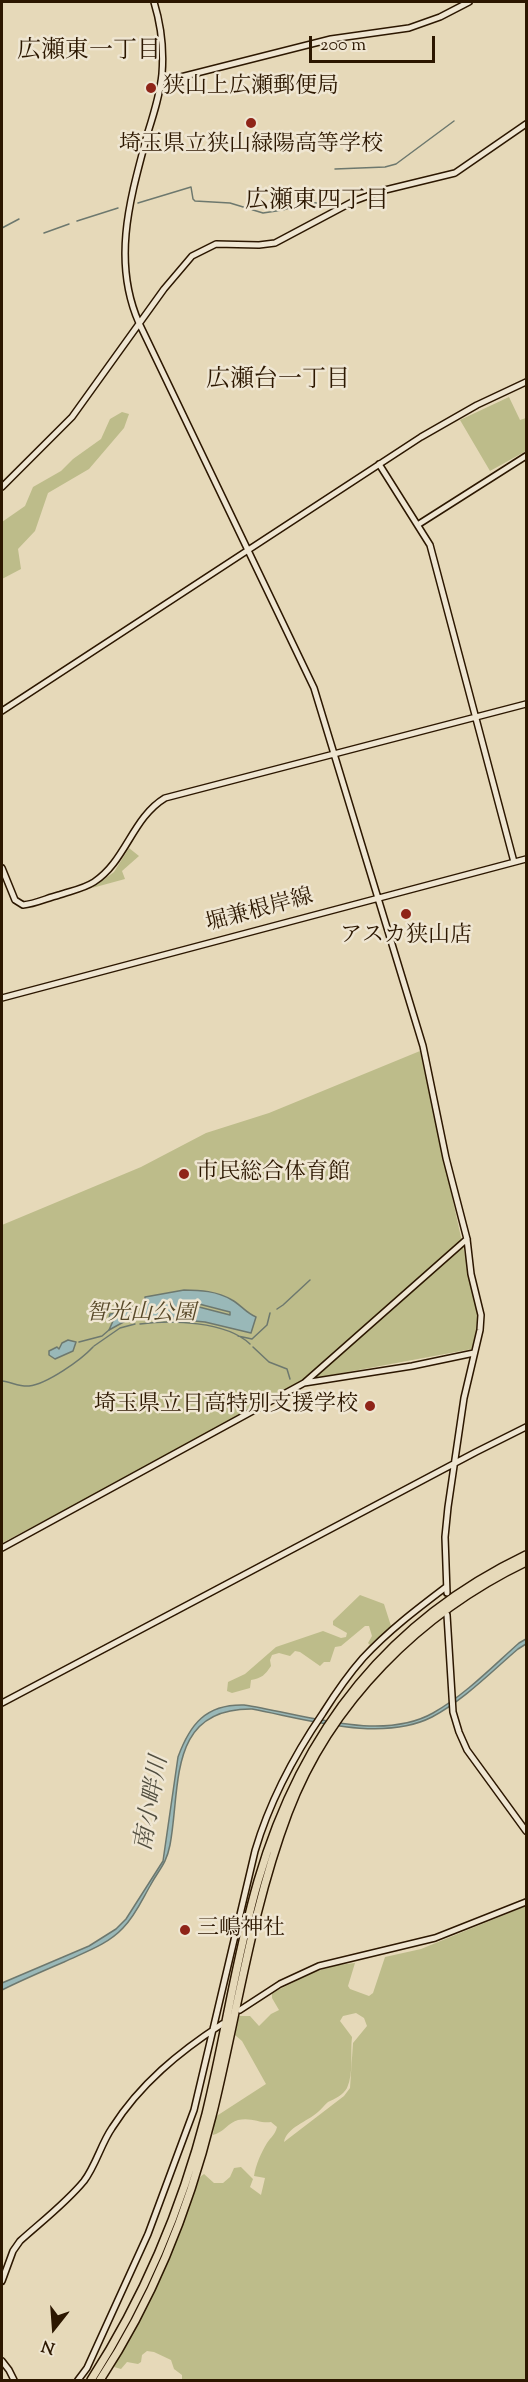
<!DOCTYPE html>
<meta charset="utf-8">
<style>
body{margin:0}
#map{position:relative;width:528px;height:2382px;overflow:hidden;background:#e6d9b9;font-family:"Sorts Mill Goudy",serif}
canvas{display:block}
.frame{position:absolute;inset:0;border:3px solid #2c1700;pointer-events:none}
.north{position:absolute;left:24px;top:2298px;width:60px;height:60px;-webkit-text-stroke:4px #efe6d2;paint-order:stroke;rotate:197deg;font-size:16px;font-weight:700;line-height:24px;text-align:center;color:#2c1700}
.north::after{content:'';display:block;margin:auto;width:21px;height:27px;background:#2c1700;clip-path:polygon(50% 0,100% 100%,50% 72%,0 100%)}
.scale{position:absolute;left:309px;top:36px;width:126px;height:27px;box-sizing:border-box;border:3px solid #2c1700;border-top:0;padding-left:8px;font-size:18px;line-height:21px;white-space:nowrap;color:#2c1700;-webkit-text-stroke:4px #efe6d2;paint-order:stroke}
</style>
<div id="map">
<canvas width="528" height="2382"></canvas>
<div class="frame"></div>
<div class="north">N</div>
<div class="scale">200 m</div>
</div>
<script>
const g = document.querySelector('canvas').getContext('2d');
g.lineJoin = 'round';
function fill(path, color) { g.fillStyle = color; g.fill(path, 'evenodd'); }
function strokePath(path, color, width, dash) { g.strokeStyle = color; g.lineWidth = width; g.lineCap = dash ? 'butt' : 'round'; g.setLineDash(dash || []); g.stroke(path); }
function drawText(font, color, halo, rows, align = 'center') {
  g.font = font + ' "Sorts Mill Goudy","Noto Serif JP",serif'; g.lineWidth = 5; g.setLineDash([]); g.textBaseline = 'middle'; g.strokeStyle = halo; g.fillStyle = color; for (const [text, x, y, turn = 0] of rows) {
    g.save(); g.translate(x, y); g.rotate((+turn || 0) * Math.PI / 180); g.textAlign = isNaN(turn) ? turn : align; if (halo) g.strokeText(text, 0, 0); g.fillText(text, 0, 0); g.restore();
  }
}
fill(new Path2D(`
 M509,397L520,420L526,418V451L490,471L460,420Z
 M122,412L129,414L124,428L89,469L48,493L35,531L18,549L21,569L2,579V522L25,506L33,487L61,471L73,459L101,439L110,419Z
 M129,848L139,856L122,871L125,879L92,888L114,872Z
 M420,1051L477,1310L478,1325L472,1349L315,1378L2,1543V1225L141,1167L206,1133L269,1113Z
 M360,1595L384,1604L391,1626L370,1645L368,1643L372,1636L369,1626H365L341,1646L335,1647L330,1662H324L320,1666L300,1652L295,1651L290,1656L279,1653L272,1655L270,1660L271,1666C265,1675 262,1678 251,1680L250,1688L232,1693L227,1691L228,1682L245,1674L276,1647L323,1631L341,1638L346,1637L347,1633L333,1625V1621Z
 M526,1906V2380H182V2375L174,2369L171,2360L154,2352L147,2351L142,2355L141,2362L138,2364L127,2362L121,2369L114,2367L119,2355L128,2343L173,2248L200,2177L204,2174L214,2183H223L230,2177L234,2168L241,2167L253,2179L250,2187L261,2195L265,2178L254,2176C256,2164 261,2153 267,2143C271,2137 275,2135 277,2127L271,2122C261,2124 252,2117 238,2120C229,2122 223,2133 213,2135L215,2117L266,2084L242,2041L235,2035L239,2016H250L259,2026L271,2014L279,2010L272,1998V1993L314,1972L338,1965L355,1963L348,1986L350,1989L369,1996L373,1993L385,1957L421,1949ZM356,2013L364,2018L367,2026L353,2043L350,2088L344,2096L284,2142C287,2127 307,2122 318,2112C322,2109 324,2105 328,2102C335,2099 343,2095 347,2088C354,2073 350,2052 352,2037L340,2021L343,2016Z`), '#bdbc8a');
const water = new Path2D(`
 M184,1290C200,1290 217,1291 232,1300C241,1305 246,1313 256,1317L251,1333L205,1322L173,1319L170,1316L145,1318V1297ZM199,1304L230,1312V1315L199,1307H180V1305Z
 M125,1303L133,1308L129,1319L109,1330L113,1321L109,1318L110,1314L120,1312Z
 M68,1340L76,1342L73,1351L55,1359L49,1355V1351L57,1347L59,1349L62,1343Z
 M526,1639V1644L518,1649C491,1672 464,1700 432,1717C381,1743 306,1719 252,1709C167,1708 181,1787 170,1845C166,1865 159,1869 150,1886C142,1900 135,1916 123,1928C107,1945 85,1952 64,1962C43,1971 22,1980 2,1990V1983L89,1946L116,1929L126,1919L163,1861L178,1757C190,1724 206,1704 244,1705C300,1713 380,1743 433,1713C465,1695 492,1667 519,1643Z`);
fill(water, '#99b8b8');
strokePath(water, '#6d786e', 1.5);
strokePath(new Path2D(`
 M335,169L385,167L396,164L454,121
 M138,203L191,187L193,199L195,201L230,203L263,213L283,210L308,202L326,204
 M77,221L118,208
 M2,228L19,219
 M44,233L69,224
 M277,1309L283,1305L310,1280
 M140,1324C171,1320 226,1321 250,1344
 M238,1336L252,1339L267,1325L270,1313
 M79,1342L102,1336L109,1330
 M94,1346L120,1328L135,1324
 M253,1347L269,1362L287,1369L290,1379
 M2,1381C11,1382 20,1387 29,1386C47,1384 81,1360 93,1347`), '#6d786e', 1.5);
const secondary = new Path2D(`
 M154,2C161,25 164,49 162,74C160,94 154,113 148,132C131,196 111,259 139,323L314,688L423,1046L446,1158L467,1239L471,1274L481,1315L480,1330L464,1398L448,1507L445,1537L447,1593
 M161,82L331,39L409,28L440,17L469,2
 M379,464L430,545L514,862
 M2,487L72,417L164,289L192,256L216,244L259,245L275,243L354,201L381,191L455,173L526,124
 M419,524L526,456
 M2,711L421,437L477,405L526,382
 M2,868L15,900L23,905C35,904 47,898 59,895C70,891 83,889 94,882C126,861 132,818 165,798L526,704
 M2,998L526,859
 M304,1383L467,1239
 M2,1548L304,1383L412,1366L474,1353
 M447,1615L453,1712L459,1732L467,1750L526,1831
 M2,1703L476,1452L526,1427
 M240,2010L280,1984L319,1966L435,1938L526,1902
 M2,2281L13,2251L20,2241C41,2222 66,2203 84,2181C96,2165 101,2144 112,2128C140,2084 179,2052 222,2024
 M2,2361L9,2370L14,2380
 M78,2380L87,2368L148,2234L194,2110L255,1851C270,1800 293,1757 323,1713C335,1694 348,1675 363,1658C388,1631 417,1609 446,1587`);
const highway = new Path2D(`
 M91,2380C143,2299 182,2207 206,2114C225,2037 236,1957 258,1881C301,1733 386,1622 526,1555
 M100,2380C152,2301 189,2209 212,2116C237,2015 251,1911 288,1813C330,1702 420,1613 526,1562`);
strokePath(secondary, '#2c1700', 8);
strokePath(highway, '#2c1700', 10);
strokePath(secondary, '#efe6d2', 5);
strokePath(highway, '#e6d9b9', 7);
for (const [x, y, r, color] of [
 [151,88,6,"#8f2418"],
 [251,123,6,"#8f2418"],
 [406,914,6,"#8f2418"],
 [184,1174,6,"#8f2418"],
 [370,1406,6,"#8f2418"],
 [185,1930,6,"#8f2418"]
]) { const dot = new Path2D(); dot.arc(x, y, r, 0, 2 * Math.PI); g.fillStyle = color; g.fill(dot); strokePath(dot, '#efe6d2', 2); }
drawText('22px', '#2c1700', '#efe6d2', [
 ["狭山上広瀬郵便局",163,88],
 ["埼玉県立狭山緑陽高等学校",251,146,"center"],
 ["アスカ狭山店",406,937,"center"],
 ["市民総合体育館",196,1174],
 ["埼玉県立日高特別支援学校",358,1406,"right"],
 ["三嶋神社",197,1930]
], 'left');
drawText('22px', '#2c1700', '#efe6d2', [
 ["堀兼根岸線",260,912,-15]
]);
drawText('italic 22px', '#584929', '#efe6d2', [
 ["智光山公園",141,1315]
]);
drawText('24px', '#2c1700', '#efe6d2', [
 ["広瀬東一丁目",89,53],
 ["広瀬東四丁目",317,203],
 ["広瀬台一丁目",278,382]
]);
drawText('italic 24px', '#524f40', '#efe6d2', [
 ["南小畔川",154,1804,-80]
]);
</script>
